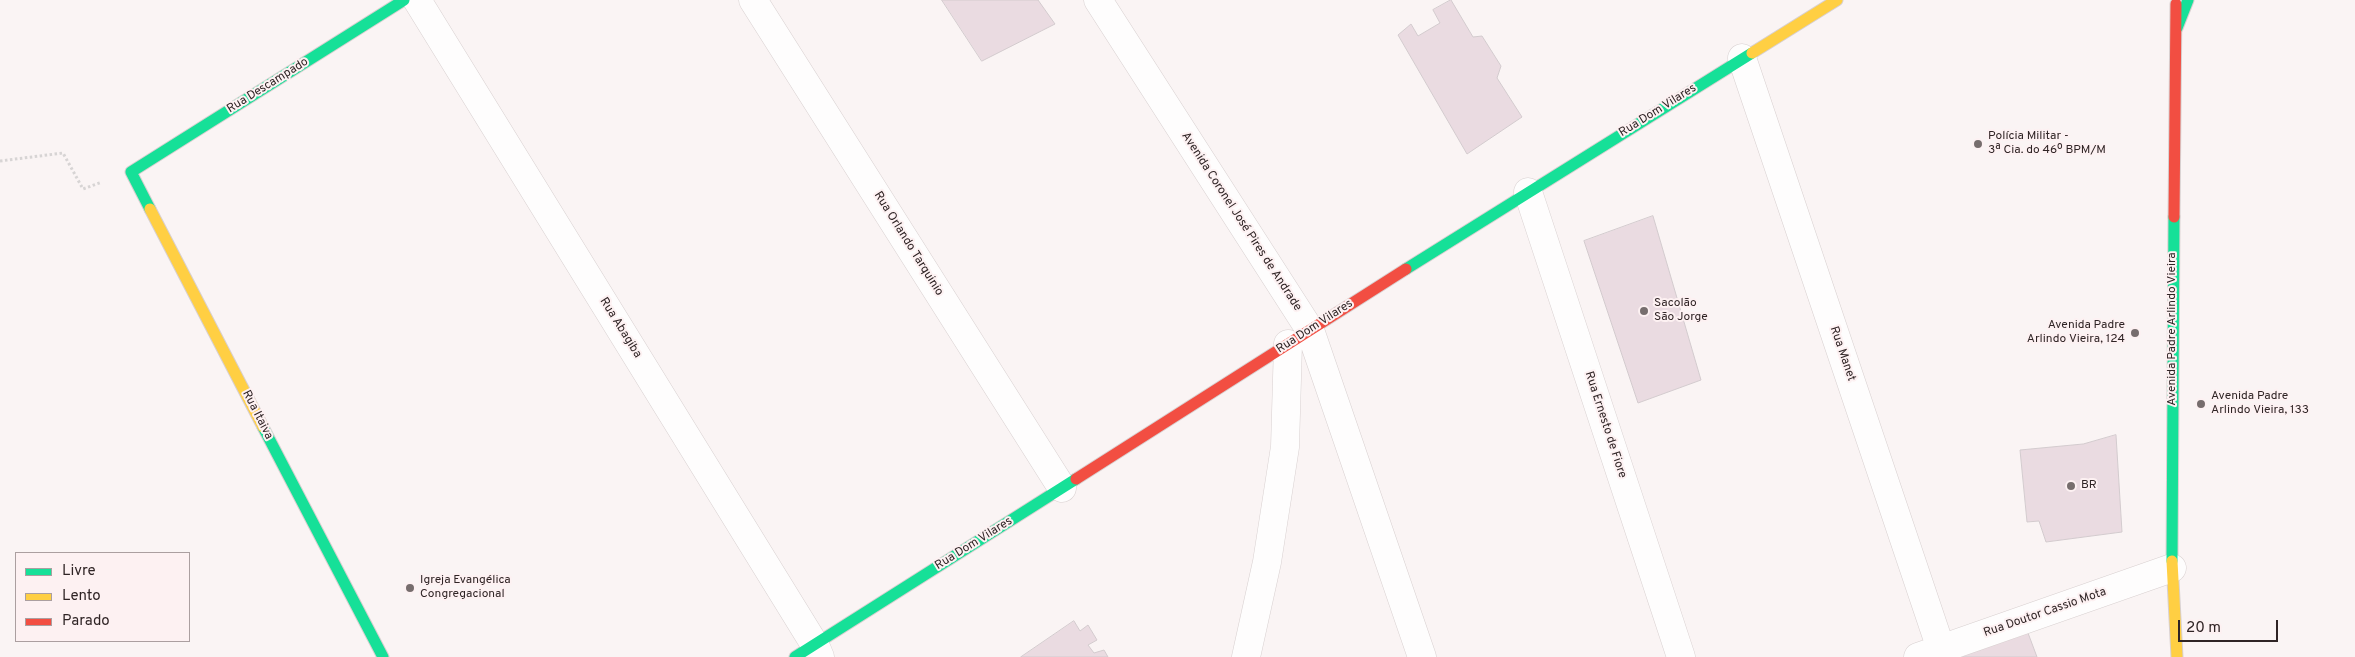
<!DOCTYPE html>
<meta charset="utf-8">
<style>
body{margin:0}
#map{position:relative;width:2355px;height:657px;overflow:hidden;background:#faf4f4;font-family:Overpass,sans-serif}
canvas{display:block}
.legend{position:absolute;left:15px;top:552px;width:175px;height:90px;box-sizing:border-box;background:#fdf1f2;border:1px solid #ab9fa0;margin:0;padding:6px 9px;list-style:none;font-size:15px;color:#2f2425}
.legend li{display:flex;align-items:center;gap:10px;height:25px}
.legend b{width:25px;border:1px solid #ab9fa0}
.scale{position:absolute;left:2178px;top:620px;width:100px;height:22px;box-sizing:border-box;border:2px solid #2f2425;border-top:0;padding-left:6px;font-size:15px;line-height:18px;white-space:nowrap;color:#2f2425;-webkit-text-stroke:4px #fdf1f2;paint-order:stroke}
</style>
<div id="map">
<canvas width="2355" height="657"></canvas>
<ul class="legend">
<li><b style="height:6px;background:#16e098"></b>Livre</li>
<li><b style="height:6px;background:#ffcf43"></b>Lento</li>
<li><b style="height:6px;background:#f24e42"></b>Parado</li>
</ul>
<div class="scale">20 m</div>
</div>
<script>
const g = document.querySelector('canvas').getContext('2d');
g.lineJoin = 'round';
function fill(path, color) { g.fillStyle = color; g.fill(path, 'evenodd'); }
function strokePath(path, color, width, dash) { g.strokeStyle = color; g.lineWidth = width; g.lineCap = dash ? 'butt' : 'round'; g.setLineDash(dash || []); g.stroke(path); }
function drawText(font, color, halo, rows, align = 'center') {
  g.font = font + ' Overpass,sans-serif'; g.lineWidth = 4; g.setLineDash([]); g.textBaseline = 'middle'; g.strokeStyle = halo; g.fillStyle = color; for (const [text, x, y, turn = 0] of rows) {
    g.save(); g.translate(x, y); g.rotate((+turn || 0) * Math.PI / 180); g.textAlign = isNaN(turn) ? turn : align; if (halo) g.strokeText(text, 0, 0); g.fillText(text, 0, 0); g.restore();
  }
}
const building = new Path2D(`
 M942,0H1038L1055,24L982,61Z
 M1451,0L1473,37L1482,36L1501,66L1497,78L1522,117L1467,154L1398,35L1411,24L1418,36L1440,23L1433,10Z
 M1653,216L1701,380L1638,403L1584,241Z
 M2116,435L2122,532L2046,542L2039,521L2027,522L2020,450L2083,444Z
 M1074,621L1080,631L1088,625L1097,640L1088,645L1094,653L1104,650L1108,657H1021Z
 M2008,632L2028,633L2037,657H1947Z`);
fill(building, '#eadbe1');
strokePath(building, '#d3cbce', 1);
const street = new Path2D(`
 M417,0L815,645L820,657
 M753,0L1062,488
 M1098,0L1310,330L1422,657
 M1742,58L1941,649
 M1528,192L1681,657
 M1246,657L1267,562L1285,447L1288,344
 M1918,657L2172,568`);
const fast = new Path2D(`
 M2177,28L2188,0
 M150,209L131,172L404,0
 M1406,269L1752,53
 M263,427L383,657
 M2172,561L2174,217
 M795,657L1076,479`);
const slow = new Path2D(`
 M1752,53L1837,0
 M150,209L263,427
 M2172,561L2177,657`);
const jam = new Path2D(`
 M2174,217L2176,4
 M1076,479L1406,269`);
strokePath(street, '#d8d0d0', 29);
strokePath(fast, '#d8d0d0', 13);
strokePath(slow, '#d8d0d0', 13);
strokePath(jam, '#d8d0d0', 13);
strokePath(new Path2D(`
 M0,161L63,153L83,189L102,182`), '#d7d4d4', 3, [2.5, 2.5]);
strokePath(street, '#fefdfd', 28);
strokePath(fast, '#16e098', 11);
strokePath(slow, '#ffcf43', 11);
strokePath(jam, '#f24e42', 11);
for (const [x, y, r, color] of [
 [1978,144,5,"#766d6d"],
 [1644,311,5,"#766d6d"],
 [2135,333,5,"#766d6d"],
 [2201,404,5,"#766d6d"],
 [2071,486,5,"#766d6d"],
 [410,588,5,"#766d6d"]
]) { const dot = new Path2D(); dot.arc(x, y, r, 0, 2 * Math.PI); g.fillStyle = color; g.fill(dot); strokePath(dot, '#fdf1f2', 2); }
drawText('12px', '#2f2425', '#fdf1f2', [
 ["Rua Descampado",268,86,-32],
 ["Rua Dom Vilares",1658,111,-32],
 ["Avenida Coronel José Pires de Andrade",1241,222,57],
 ["Rua Orlando Tarquinio",908,244,58],
 ["Rua Dom Vilares",1315,327,-33],
 ["Rua Abagiba",620,328,58],
 ["Avenida Padre Arlindo Vieira",2173,329,-90],
 ["Rua Manet",1842,354,71],
 ["Rua Itaiva",257,415,63],
 ["Rua Ernesto de Fiore",1605,425,72],
 ["Rua Dom Vilares",974,544,-32],
 ["Rua Doutor Cassio Mota",2045,613,-19]
]);
drawText('12px', '#2f2425', '#fdf1f2', [
 ["Polícia Militar -",1988,137],
 ["3ª Cia. do 46º BPM/M",1988,151],
 ["Sacolão",1654,304],
 ["São Jorge",1654,318],
 ["Avenida Padre",2125,326,"right"],
 ["Arlindo Vieira, 124",2125,340,"right"],
 ["Avenida Padre",2211,397],
 ["Arlindo Vieira, 133",2211,411],
 ["BR",2081,486],
 ["Igreja Evangélica",420,581],
 ["Congregacional",420,595]
], 'left');
</script>
